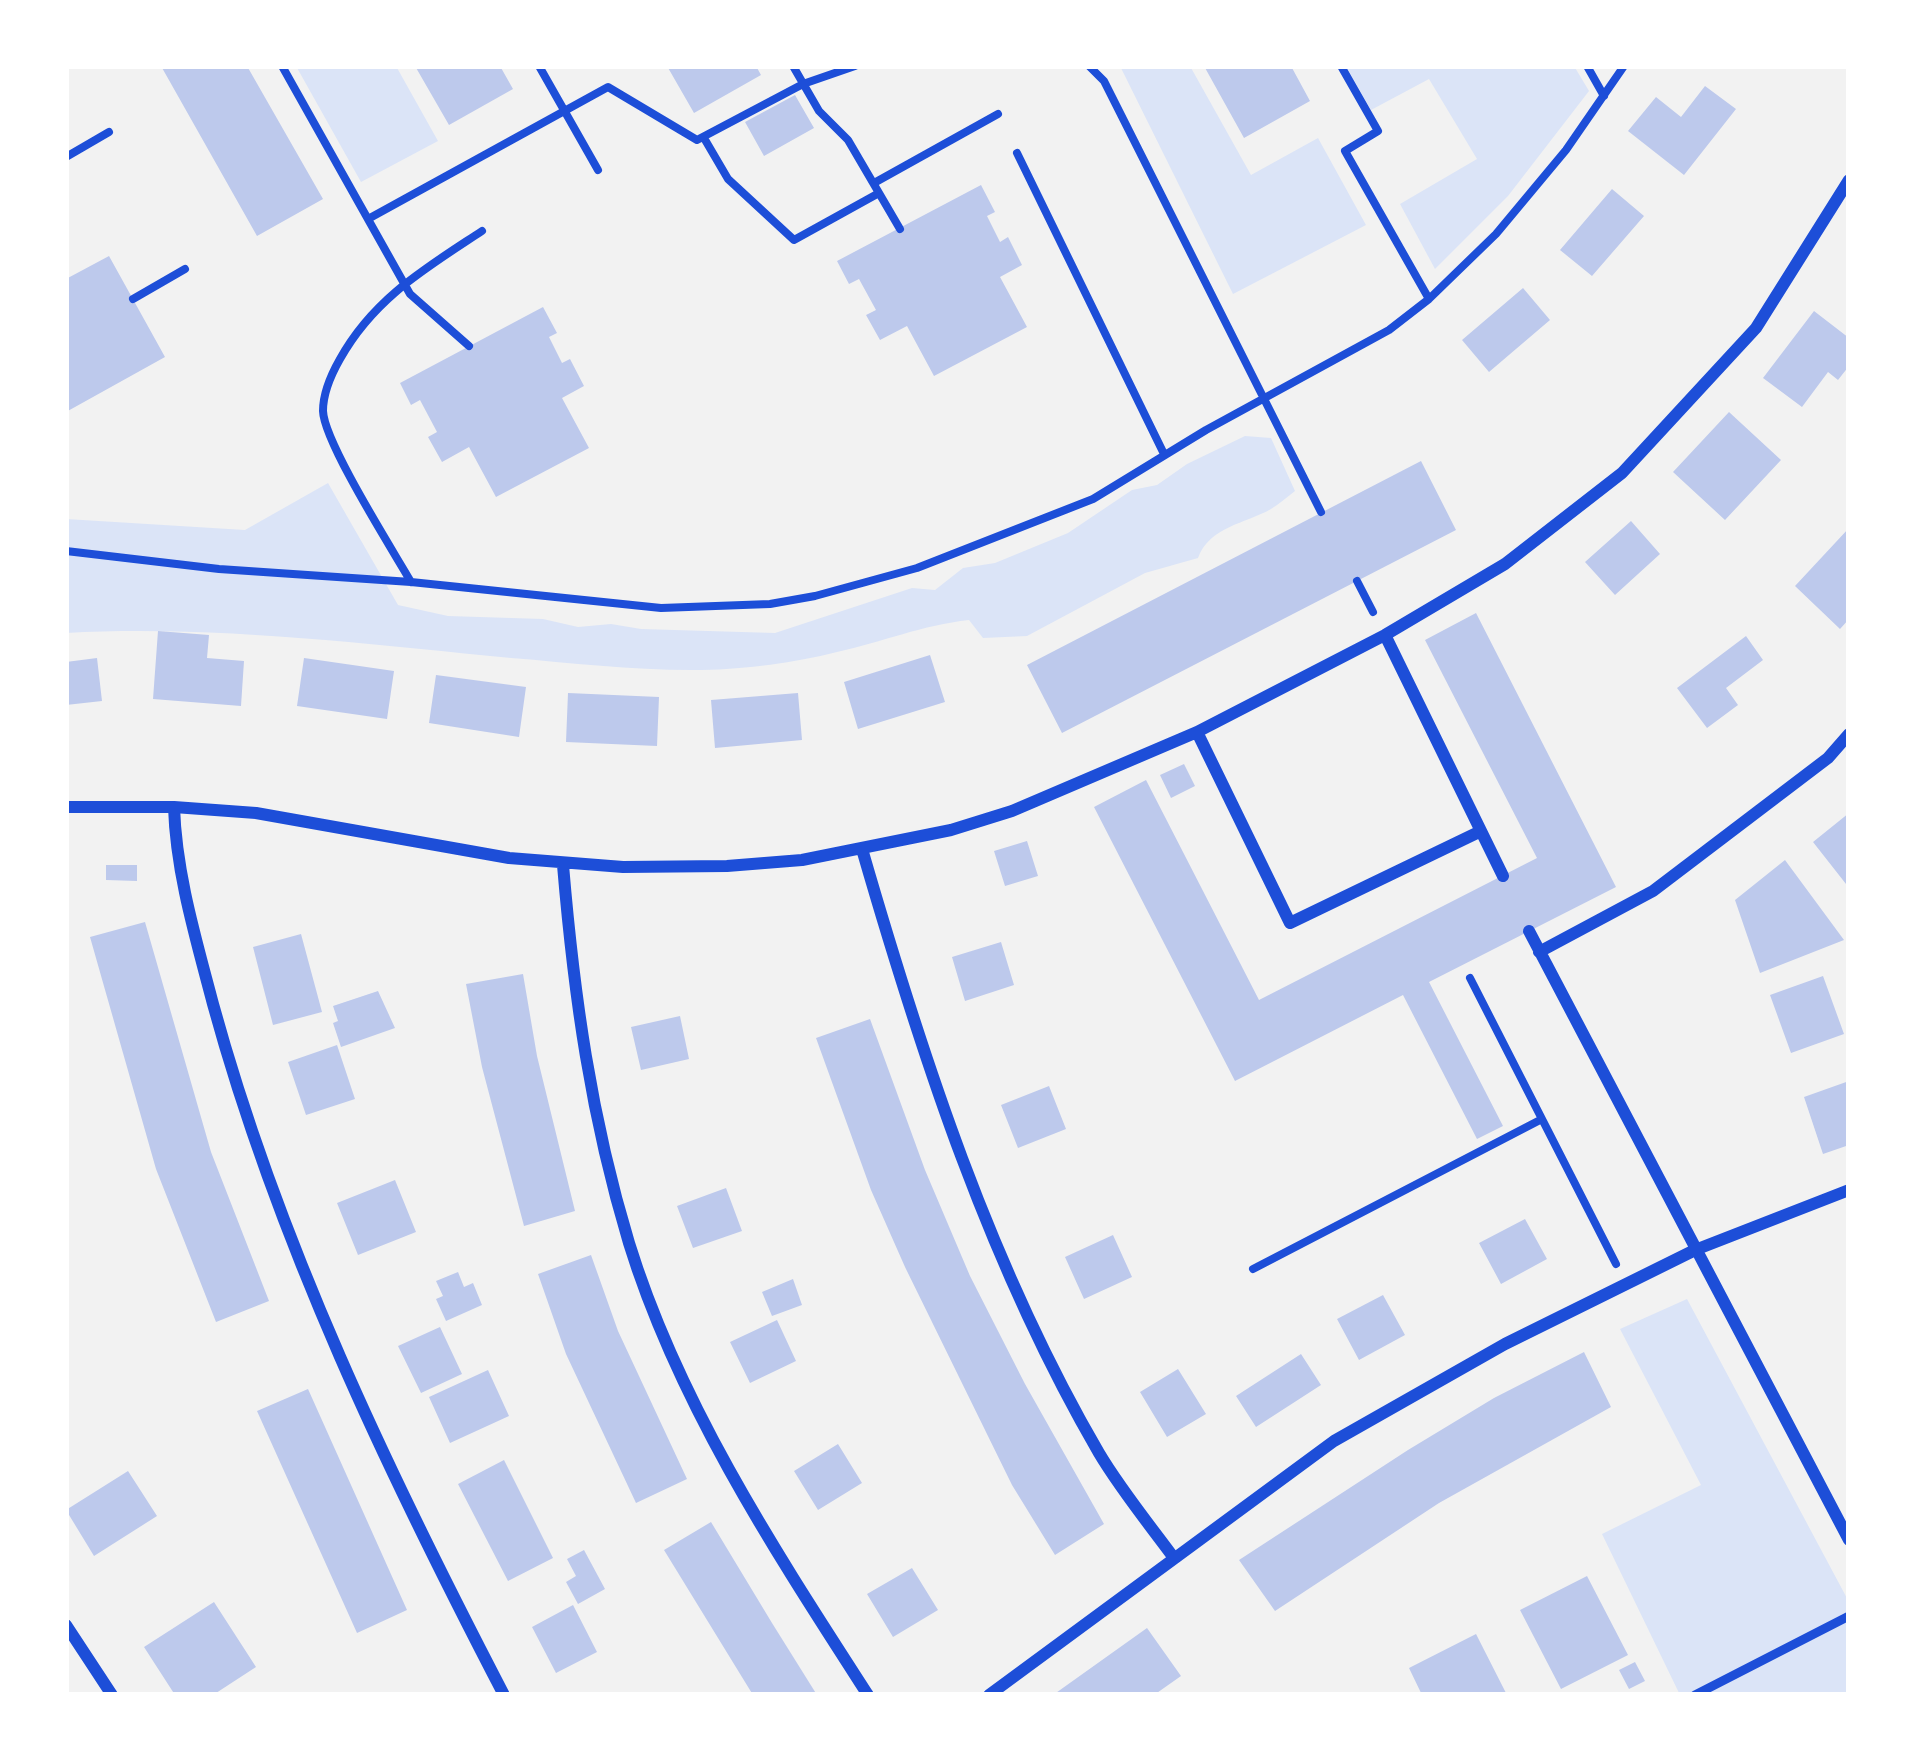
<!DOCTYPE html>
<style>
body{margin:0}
#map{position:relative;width:1915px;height:1761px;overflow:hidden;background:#f2f2f2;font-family:"Libre Baskerville",serif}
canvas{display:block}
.frame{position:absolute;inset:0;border:69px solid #fff;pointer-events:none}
</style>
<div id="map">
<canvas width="1915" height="1761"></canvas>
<div class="frame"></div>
</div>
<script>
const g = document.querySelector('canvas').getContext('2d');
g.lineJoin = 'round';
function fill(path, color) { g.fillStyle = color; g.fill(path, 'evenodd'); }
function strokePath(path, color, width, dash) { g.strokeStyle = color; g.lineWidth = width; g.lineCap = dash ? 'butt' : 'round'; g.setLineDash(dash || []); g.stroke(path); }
fill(new Path2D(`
 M296,66H396L438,141L361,182Z
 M1120,66H1190L1251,175L1318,138L1366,225L1233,294Z
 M1346,66H1574L1589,91L1508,196L1435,269L1400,204L1477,159L1429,79L1371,110Z
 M1245,436L1271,438L1295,491C1287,497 1279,504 1271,509C1245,524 1210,526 1198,558L1145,573L1027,636L983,638L969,620C923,625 882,642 837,652C793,663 748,669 702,670C638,671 574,663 511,658C363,644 215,625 66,633V519L245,530L328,483L398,605L448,616L543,619L578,627L611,624L641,629L775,633L912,588L935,590L963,568L995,563L1068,533L1132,490L1157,485L1187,464Z
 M1687,1299L1849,1602V1695H1680L1602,1534L1701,1485L1620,1329Z`), '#dbe4f7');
fill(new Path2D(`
 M161,66H247L323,199L257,236Z
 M415,66H500L513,89L449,125Z
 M667,66H756L761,75L694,113Z
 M1204,66H1291L1310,101L1244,138Z
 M1705,86L1736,109L1684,175L1628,131L1656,97L1681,117Z
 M795,95L814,128L764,156L745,122Z
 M981,185L995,212L987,216L1000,242L1008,237L1022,265L1000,277L1027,327L934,376L907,326L880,340L866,315L876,310L859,279L849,284L837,261Z
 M1612,189L1644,216L1592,276L1560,250Z
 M109,256L165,357L66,412V279Z
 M1523,288L1550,320L1489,372L1462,340Z
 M543,307L557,333L549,337L562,363L570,359L584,386L562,398L589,448L496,497L469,447L442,462L428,437L437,432L420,400L411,405L400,383Z
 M1814,311L1849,338V366L1838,380L1828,372L1802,407L1763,378Z
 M1729,412L1781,460L1725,520L1673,472Z
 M1421,461L1456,530L1062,733L1027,665Z
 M1631,521L1660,554L1615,595L1585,562Z
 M1849,528V619L1840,629L1795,586Z
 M1476,613L1616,887L1429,982L1503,1126L1477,1139L1403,995L1235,1081L1094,807L1146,780L1259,1000L1537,858L1425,640Z
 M158,631L209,635L207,658L244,661L241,706L153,699Z
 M1746,636L1763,660L1726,688L1738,705L1707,728L1677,688Z
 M930,655L945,702L858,729L844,682Z
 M97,658L102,701L66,705V662Z
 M304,658L394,671L387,719L297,706Z
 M436,675L526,687L519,737L429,723Z
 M568,693L659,697L657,746L566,742Z
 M798,693L802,740L715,748L711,700Z
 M1184,764L1195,786L1171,798L1160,775Z
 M1849,813V882L1846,884L1813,842Z
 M1027,841L1038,876L1005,886L994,851Z
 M1785,860L1844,940L1760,973L1735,900Z
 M106,865H137V881L106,880Z
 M145,922L211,1152L269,1301L216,1322L156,1169L90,937Z
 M301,934L322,1012L273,1025L253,947Z
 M1001,942L1014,985L965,1001L952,957Z
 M523,974L537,1056L575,1211L524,1226L482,1067L466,984Z
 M1823,976L1844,1034L1791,1053L1770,995Z
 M378,991L395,1028L341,1047L333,1023L338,1021L333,1006Z
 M680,1016L689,1059L641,1070L631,1027Z
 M870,1019L925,1170L970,1276L1025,1384L1104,1524L1055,1555L1012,1485L905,1267L871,1190L816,1038Z
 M337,1045L355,1099L306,1115L288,1062Z
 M1849,1081V1145L1823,1154L1804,1097Z
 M1049,1086L1066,1129L1018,1148L1001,1105Z
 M395,1180L416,1232L358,1255L337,1203Z
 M726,1188L742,1231L693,1248L677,1206Z
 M1525,1219L1547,1259L1501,1284L1479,1243Z
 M1113,1235L1132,1277L1084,1299L1065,1257Z
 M591,1255L618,1331L687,1479L636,1503L566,1354L538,1274Z
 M458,1272L464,1287L473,1283L482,1305L446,1321L436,1299L443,1296L436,1281Z
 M793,1279L802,1305L772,1316L762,1292Z
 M1383,1295L1405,1335L1359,1360L1337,1319Z
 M777,1320L796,1361L750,1383L730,1342Z
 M440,1327L462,1374L421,1393L398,1346Z
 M1584,1352L1611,1407L1439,1503L1275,1611L1239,1560L1408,1450L1494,1398Z
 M1301,1354L1321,1385L1256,1427L1236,1396Z
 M1178,1369L1206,1414L1167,1437L1140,1392Z
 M488,1370L509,1416L450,1443L429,1397Z
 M308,1389L407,1610L357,1633L257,1411Z
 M838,1444L862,1483L818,1510L794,1471Z
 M504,1460L553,1558L508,1581L458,1484Z
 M128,1471L157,1516L94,1556L66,1510Z
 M711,1522L772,1623L817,1695H753L664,1550Z
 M584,1550L605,1589L578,1604L566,1582L576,1576L567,1559Z
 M912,1568L938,1610L893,1637L867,1594Z
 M1587,1576L1628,1655L1561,1689L1520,1610Z
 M214,1602L256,1667L213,1695H175L144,1647Z
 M573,1605L597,1652L556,1673L532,1627Z
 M1147,1628L1181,1676L1154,1695H1053Z
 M1476,1634L1507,1695H1422L1409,1668Z
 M1635,1662L1645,1681L1629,1689L1619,1670Z`), '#bdc9ec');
strokePath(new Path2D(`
 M282,66L410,294L469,346
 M539,66L598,170
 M793,66L819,111L848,140L879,193
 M1089,66L1104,81L1321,512
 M1341,66L1378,131L1345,151L1429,299
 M1587,66L1604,96
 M704,138L728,179L794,240L879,193L900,229
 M1017,153L1164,454
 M66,157L109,132
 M874,183L998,114
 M368,219L608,87L697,140L803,84L855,66
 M133,299L185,269
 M66,551L219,569L411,582L661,608L770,604L815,596L917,568L1093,499L1206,430L1389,330L1429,299L1496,234L1566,150L1624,66
 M1357,581L1373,612
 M411,582C392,549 324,442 323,411C323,393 332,373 340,359C374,298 426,268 482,231
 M1470,978L1616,1264
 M1253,1269L1542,1119`), '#1d4ed8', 8);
strokePath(new Path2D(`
 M1695,1695L1849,1616`), '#1d4ed8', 9);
strokePath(new Path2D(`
 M1385,635L1503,876
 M1197,732L1290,923L1481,831
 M66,807H174L256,813L509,858L623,867L727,866L802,860L951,830L1012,811L1197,732L1385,635L1505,564L1622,473L1756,328L1849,180
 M174,807C176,873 196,939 213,1004C279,1245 389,1474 504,1695
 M862,849C922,1056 990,1266 1099,1453C1121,1490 1149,1524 1174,1558
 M563,865C574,996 591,1117 629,1243C679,1405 777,1554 868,1695
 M1529,931L1849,1540
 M1539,952L1653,891L1828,758L1849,734
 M66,1625L112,1695
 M989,1695L1334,1441L1505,1344L1695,1250L1849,1190`), '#1d4ed8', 12);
</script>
